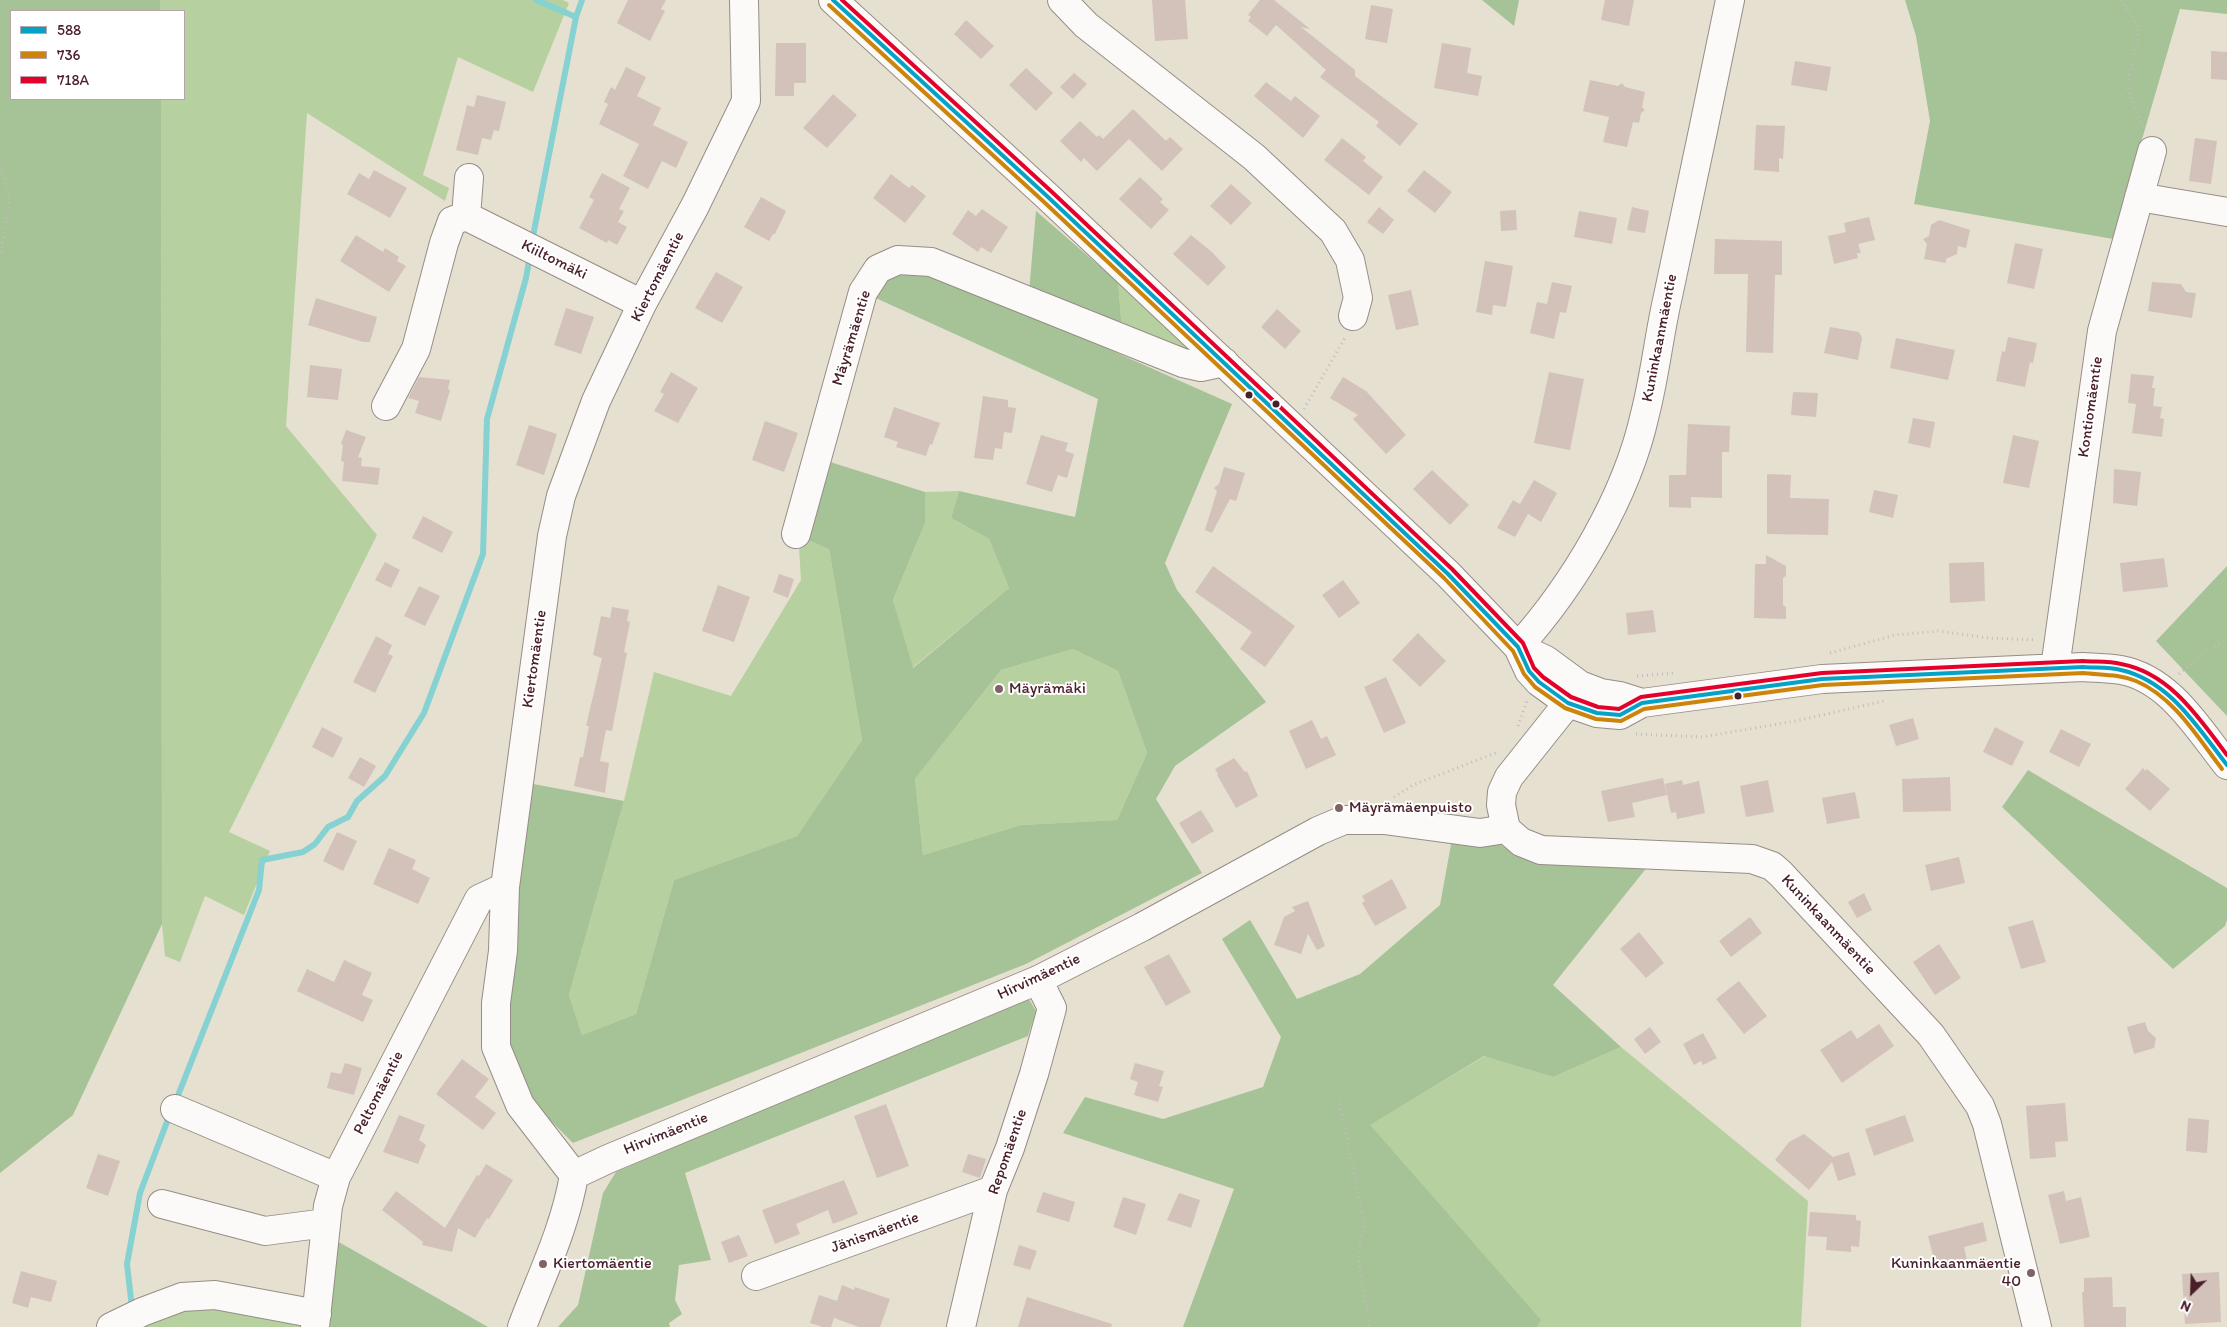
<!DOCTYPE html>
<meta charset="utf-8">
<style>
body{margin:0}
#map{position:relative;width:2227px;height:1327px;overflow:hidden;background:#e6e0d1;font-family:Itim,sans-serif}
canvas{display:block}
.legend{position:absolute;left:10px;top:10px;width:175px;height:90px;box-sizing:border-box;background:#fff;border:1px solid #b7a5aa;margin:0;padding:6px 9px;list-style:none;font-size:15px;color:#4a1f2b}
.legend li{display:flex;align-items:center;gap:10px;height:25px}
.legend b{width:25px;border:1px solid #b7a5aa}
.north{position:absolute;left:2167px;top:1267px;width:50px;height:50px;-webkit-text-stroke:4px #fff;paint-order:stroke;rotate:204deg;font-size:14px;font-weight:700;line-height:20px;text-align:center;color:#4a1f2b}
.north::after{content:'';display:block;margin:auto;width:18px;height:22px;background:#4a1f2b;clip-path:polygon(50% 0,100% 100%,50% 72%,0 100%)}
</style>
<div id="map">
<canvas width="2227" height="1327"></canvas>
<ul class="legend">
<li><b style="height:6px;background:#04a2c6"></b>588</li>
<li><b style="height:6px;background:#cc840b"></b>736</li>
<li><b style="height:6px;background:#e4002b"></b>718A</li>
</ul>
<div class="north">N</div>
</div>
<script>
const g = document.querySelector('canvas').getContext('2d');
g.lineJoin = 'round';
function fill(path, color) { g.fillStyle = color; g.fill(path, 'evenodd'); }
function strokePath(path, color, width, dash) { g.strokeStyle = color; g.lineWidth = width; g.lineCap = dash ? 'butt' : 'round'; g.setLineDash(dash || []); g.stroke(path); }
function drawText(font, color, halo, rows, align = 'center') {
  g.font = font + ' Itim,sans-serif'; g.lineWidth = 4; g.setLineDash([]); g.textBaseline = 'middle'; g.strokeStyle = halo; g.fillStyle = color; for (const [text, x, y, turn = 0] of rows) {
    g.save(); g.translate(x, y); g.rotate((+turn || 0) * Math.PI / 180); g.textAlign = isNaN(turn) ? turn : align; if (halo) g.strokeText(text, 0, 0); g.fillText(text, 0, 0); g.restore();
  }
}
fill(new Path2D(`
 M160,0H563L569,3L533,92L458,57L423,175L449,188L445,201L307,113L286,426L377,535L229,832L270,851L244,915L205,896L180,962L165,956L162,924L161,99H184V11H160Z
 M1118,282L1191,351V358L1122,329Z
 M959,491L951,518L989,539L1009,588L912,668L893,600L925,523V492Z
 M800,537L829,549L862,740L797,836L674,880L636,1014L582,1035L569,995L624,801L654,672L731,696L801,580L799,547Z
 M1073,649L1118,671L1147,753L1117,820L1021,825L923,855L915,779L1001,670Z
 M1621,1047L1808,1201L1801,1327H1537L1540,1320L1369,1125L1485,1056L1553,1077Z
 M214,1301L309,1327H137L141,1315Z`), '#b6d09f');
fill(new Path2D(`
 M0,0H160V11H11V99H161L162,924L73,1115L0,1173Z
 M1482,0H1519L1514,26Z
 M1905,0H2227V14L2180,9L2113,239L1914,204L1930,121L1916,36Z
 M1036,211L1118,282L1122,329L1029,292Z
 M930,270L1232,404L1165,563L1177,590L1266,702L1175,766L1156,799L1202,873L1026,964L573,1143L533,1103L507,1040L528,783L624,801L569,995L582,1035L636,1014L674,880L797,836L862,740L829,549L800,537L824,460L925,492V523L893,600L913,668L1009,588L989,539L951,518L959,491L1075,517L1098,399L869,295L885,274ZM1073,649L1118,671L1147,753L1117,820L1021,825L923,855L915,779L1001,670Z
 M2227,566V716L2156,641Z
 M2028,770L2227,888V920L2225,926L2173,969L2002,807Z
 M1452,839L1499,844L1524,858L1578,865L1648,866L1553,985L1621,1047L1553,1077L1484,1056L1370,1125L1541,1320L1537,1327H1183L1234,1189L1063,1133L1085,1097L1163,1119L1263,1087L1281,1037L1222,939L1250,920L1297,999L1360,974L1440,905Z
 M1027,996L1036,1011L1028,1036L685,1173L711,1260L679,1265L675,1300L682,1314L669,1323L670,1327H558L578,1305L603,1193L616,1172Z
 M330,1237L488,1327H320Z`), '#a6c297');
strokePath(new Path2D(`
 M536,0L576,17
 M532,241L576,17L582,0
 M175,1103L259,890L262,860L303,852L315,844L328,827L348,817L357,801L385,776L424,713L483,554L487,419L526,278L530,256
 M132,1308L127,1264L140,1193L170,1114`), '#86d1d2', 6);
fill(new Path2D(`
 M628,0H666L661,9L665,11L650,41L617,23Z
 M1152,0H1185L1188,39L1155,41Z
 M1260,0H1274L1310,29L1301,27L1355,70V76L1418,124L1400,146L1376,126L1379,122L1320,77L1326,70L1276,25L1267,36L1248,21L1251,17L1248,15Z
 M1605,0H1634L1629,26L1601,20Z
 M1371,5L1393,9L1387,43L1365,39Z
 M966,20L994,46L981,59L954,34Z
 M776,43H806V83H794V96H775Z
 M1442,43L1471,48L1467,73L1482,76L1478,96L1434,88Z
 M2211,51L2227,52V80L2211,79Z
 M1795,61L1831,67L1827,91L1791,85Z
 M626,67L646,77L637,96L661,108L653,125L688,142L676,168L662,161L648,189L623,176L639,144L599,124L608,104L604,102L611,87L615,90Z
 M1026,68L1053,93L1036,111L1009,85Z
 M1074,73L1087,84L1073,99L1060,87Z
 M1590,80L1618,86L1622,83L1625,87L1645,92L1642,107L1645,110L1641,113L1639,123L1633,122L1627,147L1603,142L1609,117L1583,111Z
 M1266,82L1291,101L1295,96L1320,116L1303,138L1254,96Z
 M833,94L857,115L827,148L803,128Z
 M477,95L506,102L499,131L494,130L491,140L482,138L478,155L456,150L467,105L474,107Z
 M1133,109L1166,141L1170,137L1183,149L1162,171L1129,139L1097,171L1084,158L1081,162L1060,141L1080,121L1097,137L1099,135L1103,139Z
 M1756,125L1785,126L1783,159L1779,158V172L1754,170Z
 M1342,138L1366,157L1363,161L1383,177L1369,195L1324,160Z
 M2195,138L2217,141L2211,184L2189,181Z
 M374,170L407,188L390,218L347,194L359,173L369,179Z
 M1424,170L1452,192L1435,213L1407,191Z
 M602,173L630,188L619,209L624,211L618,222L627,227L617,245L608,240L607,243L579,228L594,200L589,197Z
 M891,174L909,188L912,185L926,196L905,223L873,198Z
 M1140,177L1163,199L1160,202L1169,210L1151,229L1119,199Z
 M1231,184L1252,203L1231,225L1210,206Z
 M761,197L786,211L775,234H773L769,241L744,227Z
 M1379,207L1394,220L1383,234L1367,222Z
 M1632,207L1649,211L1645,233L1627,230Z
 M982,209L1008,227L991,253L981,247L978,252L952,234L968,210L976,216Z
 M1516,210L1517,230L1501,231L1500,211Z
 M1579,211L1617,218L1612,244L1574,237Z
 M1869,217L1875,240L1858,244L1861,253H1857L1858,258L1834,264L1828,236L1846,232L1844,223Z
 M1939,220L1970,230L1966,248L1958,246L1957,254L1946,259V263L1924,259L1927,244L1923,239L1929,236L1931,225Z
 M356,235L383,252L385,248L399,257L397,261L406,266L389,292L340,261Z
 M1191,235L1212,252L1226,267L1208,286L1173,254Z
 M1715,239L1782,241V275H1775L1773,353L1746,352L1748,274H1714Z
 M2015,243L2043,249L2034,289L2007,283Z
 M1485,261L1513,266L1506,307L1493,305L1492,315L1476,312Z
 M716,272L743,287L722,323L695,308Z
 M1552,282L1572,286L1566,313L1560,312L1554,339L1530,333L1537,302L1547,304Z
 M2152,282L2181,284L2186,292L2196,293L2192,318L2148,311Z
 M1411,290L1419,325L1396,330L1388,295Z
 M316,298L377,317L370,342H363L308,325Z
 M566,308L594,317L581,354L554,345Z
 M1277,309L1301,331L1285,349L1261,327Z
 M1830,327L1859,332L1862,338L1858,360L1824,353Z
 M2008,337L2037,343L2033,363L2030,362L2025,387L1996,381L2002,351L2005,352Z
 M1896,338L1955,350L1948,380L1890,368Z
 M310,365L342,369L338,400L307,397Z
 M671,372L698,388L678,423L654,411L664,394L660,392Z
 M1549,372L1584,379L1570,450L1534,443Z
 M2131,374L2154,376L2152,388H2155L2153,406L2162,407L2160,418L2164,419L2162,437L2132,433L2136,404L2128,403Z
 M419,377L450,380L448,389L450,390L441,421L415,413L419,401L408,398Z
 M1343,377L1366,391L1406,435L1386,454L1353,419L1358,415L1330,398Z
 M1793,392L1818,393L1816,417L1791,415Z
 M983,396L1008,400V407L1016,408L1012,433L1004,432L1002,449L995,448L993,460L974,458Z
 M894,407L940,423L932,445L930,444L926,456L896,447L898,442L884,437Z
 M1913,418L1935,422L1930,448L1908,443Z
 M765,421L798,433L784,472L752,460Z
 M1688,424L1730,426L1729,452H1722V498L1691,497V508L1669,507V475H1686Z
 M529,425L557,434L544,475L516,465Z
 M346,430L366,437L358,457L362,458L361,466L380,468L378,485L342,481L344,462L341,461L343,445L341,444Z
 M1041,435L1068,443L1065,451L1074,454L1067,478L1058,475L1052,492L1026,484Z
 M2013,435L2039,441L2029,488L2003,483Z
 M1224,467L1245,473L1236,501L1230,499L1212,533L1205,530L1217,491L1214,488L1219,484Z
 M2114,469L2141,472L2137,506L2113,503Z
 M1432,470L1469,505L1450,525L1413,489Z
 M1767,474L1791,475L1790,498L1829,499L1828,535L1767,534Z
 M1534,480L1557,493L1541,522L1528,514L1515,537L1497,528L1513,500L1520,504Z
 M1874,490L1898,495L1893,518L1869,512Z
 M423,516L453,532L442,553L412,538Z
 M1766,555L1786,566V576L1783,578V605L1786,607V619L1754,618L1755,564H1766Z
 M2164,558L2168,587L2123,592L2120,563Z
 M385,562L400,570L391,588L375,580Z
 M1984,562L1985,601L1950,603L1949,563Z
 M1213,566L1295,626L1265,667L1240,649L1252,632L1195,592Z
 M779,574L794,579L788,598L773,592Z
 M1343,580L1360,603L1339,618L1322,595Z
 M718,585L750,597L734,642L702,631Z
 M419,586L440,596L425,626L404,616Z
 M612,607L629,610L627,621L630,622L624,652L627,653L612,731L606,730L600,761L609,763L605,793L574,786L580,757H583L589,726H586L602,658L593,655L601,616L610,618Z
 M1653,610L1656,632L1628,635L1626,613Z
 M1418,633L1446,661L1420,687L1392,660Z
 M376,636L392,645L388,654L393,656L375,693L353,682Z
 M1386,677L1406,723L1384,733L1364,687Z
 M1913,718L1919,739L1896,746L1889,725Z
 M1312,720L1321,739L1327,736L1336,755L1306,769L1289,731Z
 M322,727L343,738L333,758L312,747Z
 M1995,727L2024,742L2012,766L1983,752Z
 M2061,729L2091,744L2079,767L2049,752Z
 M360,757L376,766L364,787L348,778Z
 M1234,758L1245,772L1247,771L1258,796L1236,808L1217,775L1218,774L1215,769Z
 M2143,768L2145,771L2147,769L2170,789L2150,811L2125,789Z
 M1950,777L1951,811L1903,812L1902,779Z
 M1663,778L1667,795L1632,803L1635,817L1608,822L1601,791Z
 M1682,780L1683,785L1699,781L1705,813L1677,819L1676,812L1671,813L1665,784Z
 M1768,780L1774,812L1746,817L1740,786Z
 M1855,792L1860,818L1827,824L1822,798Z
 M1201,810L1214,831L1192,844L1179,823Z
 M337,832L357,841L343,871L323,861Z
 M389,848L416,860L412,869L430,878L418,904L373,884Z
 M1959,857L1965,883L1931,891L1925,865Z
 M1392,879L1407,908L1375,926L1362,903L1365,901L1362,896Z
 M1864,893L1872,910L1857,918L1848,902Z
 M1308,901L1325,946L1317,950L1308,934L1301,954L1274,945L1284,917L1295,911L1292,907Z
 M1750,917L1762,933L1731,957L1719,941Z
 M2033,920L2046,962L2021,969L2008,927Z
 M1639,932L1664,963L1646,978L1620,949Z
 M1939,944L1961,978L1935,995L1913,962Z
 M1169,954L1191,992L1166,1006L1144,967Z
 M344,960L372,973L362,995L373,1000L363,1022L297,991L307,969L334,982Z
 M1739,981L1767,1016L1744,1034L1716,999Z
 M2145,1022L2148,1031L2156,1038L2154,1048L2134,1054L2127,1027Z
 M1879,1024L1894,1046L1842,1083L1820,1050L1851,1030L1857,1039Z
 M1650,1027L1661,1042L1645,1054L1634,1039Z
 M1703,1033L1717,1058L1703,1065L1701,1061L1694,1065L1683,1044Z
 M462,1059L489,1079L475,1097L496,1113L483,1130L436,1094Z
 M345,1063L362,1068L354,1095L327,1088L331,1072L341,1074Z
 M1135,1063L1164,1071L1159,1086L1163,1087L1158,1102L1134,1095L1138,1082L1130,1079Z
 M2065,1103L2068,1141L2055,1142L2056,1157L2030,1159L2026,1106Z
 M886,1104L909,1166L877,1178L854,1116Z
 M399,1115L425,1125L419,1140L426,1145L418,1164L383,1152Z
 M1905,1115L1914,1141L1874,1156L1865,1129Z
 M2188,1118L2209,1120L2207,1153L2186,1151Z
 M1804,1134L1833,1157L1849,1152L1856,1175L1838,1181L1832,1162L1809,1190L1775,1160L1789,1142Z
 M98,1154L120,1161L108,1196L86,1188Z
 M968,1154L986,1159L980,1178L962,1172Z
 M486,1164L513,1180L489,1219L487,1218L475,1238L458,1228L452,1252L422,1245L423,1242L382,1210L396,1191L445,1228L477,1175L479,1176Z
 M844,1180L858,1214L833,1224L828,1210L796,1224L800,1234L775,1244L762,1210Z
 M2064,1191L2066,1201L2081,1197L2090,1237L2060,1244L2048,1195Z
 M1043,1192L1075,1202L1069,1222L1036,1212Z
 M1179,1193L1200,1200L1191,1228L1167,1220Z
 M1123,1197L1146,1204L1136,1235L1113,1227Z
 M1810,1212L1856,1215V1220L1861,1221L1859,1247L1851,1246V1252L1826,1250L1827,1237L1808,1236Z
 M1983,1222L1987,1241L1964,1247L1967,1260L1936,1267L1928,1236Z
 M739,1235L748,1256L729,1263L721,1242Z
 M1019,1245L1037,1251L1030,1270L1013,1265Z
 M21,1271L57,1281L51,1302L31,1297L28,1308L12,1303Z
 M2219,1272L2221,1322L2185,1324L2182,1274Z
 M2112,1277L2113,1307H2126V1327H2084L2082,1292H2084V1278Z
 M842,1285L854,1290L855,1287L890,1299L880,1327H859L834,1318L831,1327H823L810,1323L819,1295L837,1301Z
 M1027,1297L1112,1324L1111,1327H1018Z`), '#d3c2ba');
const minor = new Path2D(`
 M833,0L1048,197L1448,574L1518,647L1529,671L1539,682L1568,703L1597,713L1620,715L1642,703L1822,679L2083,667C2095,668 2109,668 2121,670C2170,679 2199,730 2227,765
 M1062,0L1086,25L1254,157L1333,231L1350,260L1358,298L1353,316
 M2139,197L2227,212
 M466,216L642,304
 M386,406L416,349L444,243L452,221L466,216L469,178
 M796,534L863,292L878,269L898,260L931,262L1183,363L1201,367L1224,362
 M1518,647C1574,585 1627,496 1645,414C1655,375 1659,335 1668,296C1689,197 1710,99 1730,0
 M1518,647L1546,660L1580,685L1601,693L1620,696L1642,703
 M2055,668L2102,331L2152,151
 M1580,685L1568,703L1509,777L1502,792L1501,805L1506,829L1521,842L1541,850L1752,859L1772,866L1781,874L1931,1035L1980,1106L1987,1124L2037,1327
 M175,1109L336,1177
 M574,1175L608,1159L1038,980L1142,927L1318,831L1344,820H1384L1480,833L1506,829
 M162,1204L265,1231L326,1223
 M756,1276L993,1190
 M111,1327L142,1312L182,1297L215,1295L317,1314
 M315,1327L328,1206L336,1177L479,899L505,887
 M522,1327C541,1276 565,1229 574,1175L520,1105L496,1047V1003L503,951L505,887L552,536L561,496L596,401L642,304L695,206L746,101L744,0
 M961,1327L993,1190L1010,1148L1034,1074L1052,1008L1038,980`);
strokePath(minor, '#978d87', 30);
strokePath(new Path2D(`
 M2121,0L2139,28L2127,87L2144,129
 M0,164L10,197L0,259
 M1304,409L1346,336
 M1830,653L1895,635L1938,631L1989,638L2036,640
 M2179,674L2205,652L2227,640
 M1637,676L1675,673
 M1518,726L1527,701
 M1636,734L1702,737L1796,721L1884,701
 M1394,797L1413,785L1498,752
 M1339,1099L1364,1223L1358,1258L1370,1327`), '#c2bcbb', 3, [1, 4]);
strokePath(minor, '#fbfaf8', 28);
strokePath(new Path2D(`
 M833,0L1048,197L1448,574L1518,647L1529,671L1539,682L1568,703L1597,713L1620,715L1642,703L1822,679L2083,667C2096,668 2109,667 2121,670C2170,681 2198,728 2227,765`), '#04a2c6', 4);
strokePath(new Path2D(`
 M829,5L1044,202L1444,578L1513,651L1524,674L1535,687L1565,708L1596,719L1621,721L1644,709L1823,685L2083,673C2101,675 2119,674 2136,681C2174,697 2198,738 2222,769`), '#cc840b', 4);
strokePath(new Path2D(`
 M842,0L1052,192L1452,569L1523,643L1534,668L1543,677L1571,697L1598,707L1619,709L1641,697L1822,673L2083,661C2095,662 2109,661 2121,664C2170,673 2199,718 2227,755`), '#e4002b', 4);
for (const [x, y, r, color] of [
 [1249,395,4.5,"#4a1f2b"],
 [1276,404,4.5,"#4a1f2b"],
 [999,689,5,"#816365"],
 [1738,696,4.5,"#4a1f2b"],
 [1339,808,5,"#816365"],
 [543,1264,5,"#816365"],
 [2031,1273,5,"#816365"]
]) { const dot = new Path2D(); dot.arc(x, y, r, 0, 2 * Math.PI); g.fillStyle = color; g.fill(dot); strokePath(dot, '#fff', 2); }
drawText('16px', '#4a1f2b', '#fff', [
 ["Kiiltomäki",554,260,26],
 ["Kiertomäentie",658,277,-63],
 ["Mäyrämäentie",852,338,-73],
 ["Kuninkaanmäentie",1660,338,-79],
 ["Kontiomäentie",2091,407,-82],
 ["Kiertomäentie",535,659,-82],
 ["Kuninkaanmäentie",1828,925,47],
 ["Hirvimäentie",1039,977,-25],
 ["Peltomäentie",379,1093,-63],
 ["Hirvimäentie",666,1134,-22],
 ["Repomäentie",1008,1152,-71],
 ["Jänismäentie",875,1233,-20]
]);
drawText('16px', '#4a1f2b', '#fff', [
 ["Mäyrämäki",1009,689],
 ["Mäyrämäenpuisto",1349,808],
 ["Kiertomäentie",553,1264],
 ["Kuninkaanmäentie",2021,1264,"right"],
 ["40",2021,1282,"right"]
], 'left');
</script>
